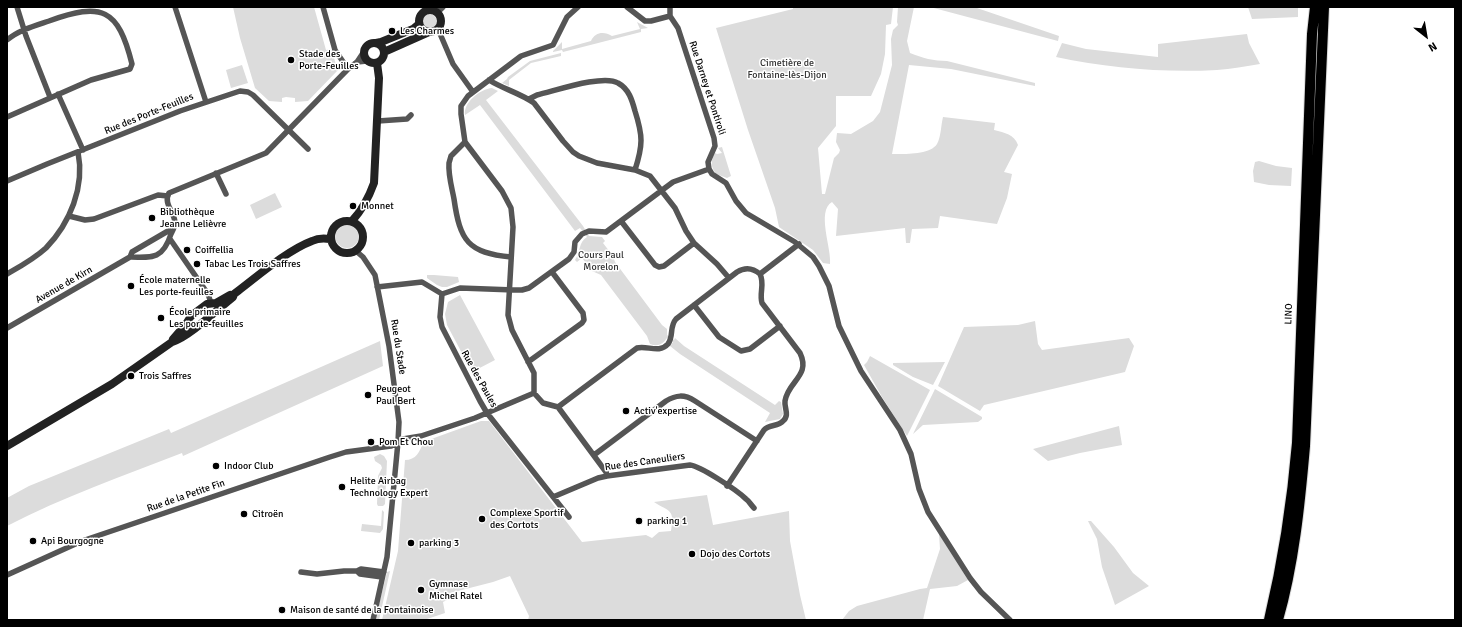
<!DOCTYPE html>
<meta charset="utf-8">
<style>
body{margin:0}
#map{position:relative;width:1462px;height:627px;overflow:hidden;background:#fff;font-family:Signika,sans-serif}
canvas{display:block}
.frame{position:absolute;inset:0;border:8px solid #000;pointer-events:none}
.north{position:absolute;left:1406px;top:16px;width:40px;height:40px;-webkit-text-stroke:3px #fff;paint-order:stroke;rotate:149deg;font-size:11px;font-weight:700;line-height:16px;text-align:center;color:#000}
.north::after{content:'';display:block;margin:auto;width:14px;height:18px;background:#000;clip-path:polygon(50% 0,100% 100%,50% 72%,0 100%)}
</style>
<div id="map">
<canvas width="1462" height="627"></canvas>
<div class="frame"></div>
<div class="north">N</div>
</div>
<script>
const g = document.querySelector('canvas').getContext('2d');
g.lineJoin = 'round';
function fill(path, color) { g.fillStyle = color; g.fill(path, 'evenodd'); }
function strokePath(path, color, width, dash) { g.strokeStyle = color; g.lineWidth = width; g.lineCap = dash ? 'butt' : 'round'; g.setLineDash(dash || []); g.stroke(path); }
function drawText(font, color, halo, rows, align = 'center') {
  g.font = font + ' Signika,sans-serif'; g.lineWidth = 3; g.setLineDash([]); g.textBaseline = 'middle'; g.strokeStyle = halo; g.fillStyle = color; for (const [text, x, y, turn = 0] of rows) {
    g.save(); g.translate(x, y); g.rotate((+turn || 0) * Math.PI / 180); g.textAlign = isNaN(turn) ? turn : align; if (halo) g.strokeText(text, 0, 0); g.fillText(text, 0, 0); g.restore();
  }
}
fill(new Path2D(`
 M233,7H314L326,50L331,49L338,70L308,101L295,102V98L286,97L282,98V102L269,101L255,88L240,38Z
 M793,7H893L891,24L886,25L885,54L881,74L871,96H836V126L818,148L822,194H825L834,158L839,153L840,150L836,142L837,133L851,134L873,121L880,112L892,65L891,39L893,30L898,25L897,22L898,7H914L907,41L910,53C922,58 934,61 947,61L1035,83V86L951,69L909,65L892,154C904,154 930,155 937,144C941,137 941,125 943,117L995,123L994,130C1005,133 1014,134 1018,145L1004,172L1012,174L1007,198L997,224L940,216L938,228L912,229L910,243H906L905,228L836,236L838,209L832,202C816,211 832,249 830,264L823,263L813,250L779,227L775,208L748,130L716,28L793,9Z
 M930,7H974L1059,36L1058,41Z
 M1248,7H1298V17L1252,19Z
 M421 22a8 8 0 1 1 16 0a8 8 0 1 1-16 0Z
 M637,22L648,28L641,29V32L563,52L562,50L553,52V51L562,42V49L591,41C595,32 604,31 612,36L640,29Z
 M1247,34L1249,43L1260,64C1246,66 1231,69 1217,70C1163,73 1109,68 1056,57L1062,43L1086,49L1158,57V44Z
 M561,53V56L531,63L509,80V86L502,83L507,79L508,77L530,61Z
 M242,65L248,83L231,88L226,70Z
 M492,88L498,91L486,100L583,226L589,236L602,237L605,241L603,243L613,256L615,262L662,325L667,329V335L674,340L675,338L684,346L775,405L779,401L781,402L783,414L780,419L765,422L770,413L680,354L670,346L673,342L667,338C663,344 658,347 650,344L647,336L601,275L592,271L582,258L577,262L575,260C581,251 578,243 587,237L580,228L575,231L480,105L465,115C463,103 480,89 492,88Z
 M722,147L731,176L727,178L716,174C710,166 711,160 715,153L717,154L722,153L718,148Z
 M1259,161L1276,166L1292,168L1291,186L1269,185L1254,182L1253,171L1255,162Z
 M275,193L282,207L256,219L250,205Z
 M335 236a12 12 0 1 1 24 0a12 12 0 1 1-24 0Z
 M427,275H434L458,277L459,282L447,287H442L437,285L427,278Z
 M460,295L495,360L472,372L447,325L445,314L448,302Z
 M1035,321L1038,344L1042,350L1129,338L1134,346L1125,372L984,405L980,411L938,386L964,327L1018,325Z
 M380,341L383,366L183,456L182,453C123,476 63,497 7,526V498L29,486L169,429L171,433Z
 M870,356L930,390L907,436L882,397L864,365L867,362Z
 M945,362L933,385L913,377L893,365V363Z
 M935,389L982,417V419L978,422L923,425L913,434Z
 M481,421H489L582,542L646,535L652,538L659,532L671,531C675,508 669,512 654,502L707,495L713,525L789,511L790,541L800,595L806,620H528L529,616L510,576L493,582L450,593L451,598L443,602L445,613L424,620H382L398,551L405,460C416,460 420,452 423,442Z
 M1119,426L1122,445L1080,453L1048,461L1033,449Z
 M380,454L384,456L387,461L385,504L383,506H378L377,504L378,476L382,468L381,465L375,461L374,457Z
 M382,510L384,512L383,529L380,533L361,531L362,524L381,526Z
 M1088,521H1091L1114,547L1133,573L1149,586L1115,605L1102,567L1097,539Z
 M939,534L968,580L957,586L930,589L923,620H842L849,611L857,606L920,589L927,588L940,549Z
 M390,571L379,620H375L387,572Z`), '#dcdcdc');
const highway = new Path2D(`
 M1269,620C1283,561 1292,503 1297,443L1312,34L1315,7
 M1278,620C1294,564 1300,504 1305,446L1324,7`);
strokePath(highway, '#dbdbdb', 12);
strokePath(new Path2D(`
 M17,7L26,36L50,97
 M175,7L206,102
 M323,7L335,50L348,69
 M578,7L567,17L553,45L521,56L468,96L461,106V114L465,142L502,191L511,208L513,227L508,315L512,330L534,373V393L543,403L558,407L606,472L607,476
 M627,7L645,21H651L670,16
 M437,13L443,7
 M670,16L678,28L714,138L715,146L708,162L709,169L712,174L726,183L736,201L746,213L795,242L813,257L819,266L829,286L839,326L861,371L900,430L911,454L919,489L928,512L970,578L981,592L1010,620
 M670,16V7
 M438,29L453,64L473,92
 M7,40C19,30 34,26 49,21C102,2 118,8 132,64L130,69L91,80L7,117
 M357,62L367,61
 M489,80C503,89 520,93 534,103L563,141L573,152L579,156L597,163L635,170L650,176L675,208L686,231L694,243L717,264L729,278
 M58,94L83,150
 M529,99L537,95C555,91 603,74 618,83C629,89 632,100 635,111C643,136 643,145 635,170
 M378,121L407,119L411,115
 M465,142L451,156L449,163C448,175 452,188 454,199C460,241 468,253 511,257
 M216,173L226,194
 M7,181L47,164L180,111L240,91L248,92L253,95L308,149
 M69,216L85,220L94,219L158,195L168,196
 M621,221L655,265L659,267L664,266L694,243
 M170,239L208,294L211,303
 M356,251L363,257L375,275L389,346L399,422L398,442L387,557L373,620
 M130,257C153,258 163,259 171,234C173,230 175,227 175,222C174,212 163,203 169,193L266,153L348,69L357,62L363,53
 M130,257L132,252L168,231L172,232
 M7,274C21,266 34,259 46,248C70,223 85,187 78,152
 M760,274L799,244
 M377,287L422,282L442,294
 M442,294L460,288L514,290H522L529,288L569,259L574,252L575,242L582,234L589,231L606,232L673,182L709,169
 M442,294L440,317L442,327L480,401L487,413L569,517
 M694,305L719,337L741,351L750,349L780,326
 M7,328L130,257
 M528,362L582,323L584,320L583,313L552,272
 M558,407L637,348C647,345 659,354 668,344C674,336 669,327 676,319L737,272C745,267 753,268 760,274
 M594,455L666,401C676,395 684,394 695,401L757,441
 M727,486L764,430C769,424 778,427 783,421C790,415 784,408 785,401C788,381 811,376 800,353L762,303C759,293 765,284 760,274
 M553,497L598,478L607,476L690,465C700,466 737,490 746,499C749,501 751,505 754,508
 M357,571L361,569L384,572
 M301,572L317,574L344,571H357L360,574L382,577
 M7,575L82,541L330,457L346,452L391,446L403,439L421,436L475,418L534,393`), '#555', 5.5);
strokePath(new Path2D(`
 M419 21a11 11 0 1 1 22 0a11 11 0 1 1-22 0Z
 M364 53a10 10 0 1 1 20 0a10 10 0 1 1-20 0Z
 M376,43L381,42L413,29L419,24
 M384,52L429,32
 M331 237a16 16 0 1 1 32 0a16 16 0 1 1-32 0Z
 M352,221C362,210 369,197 374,183L379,78L377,63
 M173,339L186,324L191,316L207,304L216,303L230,295
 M7,446L112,384L172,342C188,338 219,308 233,297L234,294L238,291C259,275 288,250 312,241C318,238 324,238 330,239`), '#222', 8);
strokePath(highway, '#000', 10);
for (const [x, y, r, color] of [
 [392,31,4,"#000"],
 [291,60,4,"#000"],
 [353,206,4,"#000"],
 [152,218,4,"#000"],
 [187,250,4,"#000"],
 [197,264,4,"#000"],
 [131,286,4,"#000"],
 [161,318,4,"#000"],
 [131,376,4,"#000"],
 [368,395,4,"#000"],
 [626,411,4,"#000"],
 [371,442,4,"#000"],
 [216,466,4,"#000"],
 [342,487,4,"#000"],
 [244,514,4,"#000"],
 [482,519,4,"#000"],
 [639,521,4,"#000"],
 [33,541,4,"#000"],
 [411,543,4,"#000"],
 [692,554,4,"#000"],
 [421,590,4,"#000"],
 [282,610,4,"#000"]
]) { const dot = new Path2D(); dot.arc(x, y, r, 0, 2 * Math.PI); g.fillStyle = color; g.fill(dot); strokePath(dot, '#fff', 1.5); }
drawText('10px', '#000', '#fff', [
 ["Les Charmes",400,31],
 ["Stade des",299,54],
 ["Porte-Feuilles",299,66],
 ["Monnet",361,206],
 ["Bibliothèque",160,212],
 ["Jeanne Lelièvre",160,224],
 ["Coiffellia",195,250],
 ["Tabac Les Trois Saffres",205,264],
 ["École maternelle",139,280],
 ["Les porte-feuilles",139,292],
 ["École primaire",169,312],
 ["Les porte-feuilles",169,324],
 ["Trois Saffres",139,376],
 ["Peugeot",376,389],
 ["Paul Bert",376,401],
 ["Activ'expertise",634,411],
 ["Pom Et Chou",379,442],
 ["Indoor Club",224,466],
 ["Helite Airbag",350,481],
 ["Technology Expert",350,493],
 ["Complexe Sportif",490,513],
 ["des Cortots",490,525],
 ["Citroën",252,514],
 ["parking 1",647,521],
 ["Api Bourgogne",41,541],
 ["parking 3",419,543],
 ["Dojo des Cortots",700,554],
 ["Gymnase",429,584],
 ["Michel Ratel",429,596],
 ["Maison de santé de la Fontainoise",290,610]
], 'left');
drawText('10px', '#333', '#fff', [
 ["Cimetière de",787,63],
 ["Fontaine-lès-Dijon",787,75],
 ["Cours Paul",601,255],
 ["Morelon",601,267]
]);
drawText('10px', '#000', '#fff', [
 ["Rue Darney et Pontiroli",707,88,72],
 ["Rue des Porte-Feuilles",149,114,-22],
 ["Avenue de Kirn",64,285,-30],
 ["LINO",1289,314,-88],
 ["Rue du Stade",398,347,81],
 ["Rue des Paules",479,379,61],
 ["Rue des Caneuliers",645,462,-8],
 ["Rue de la Petite Fin",186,496,-19]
]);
</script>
